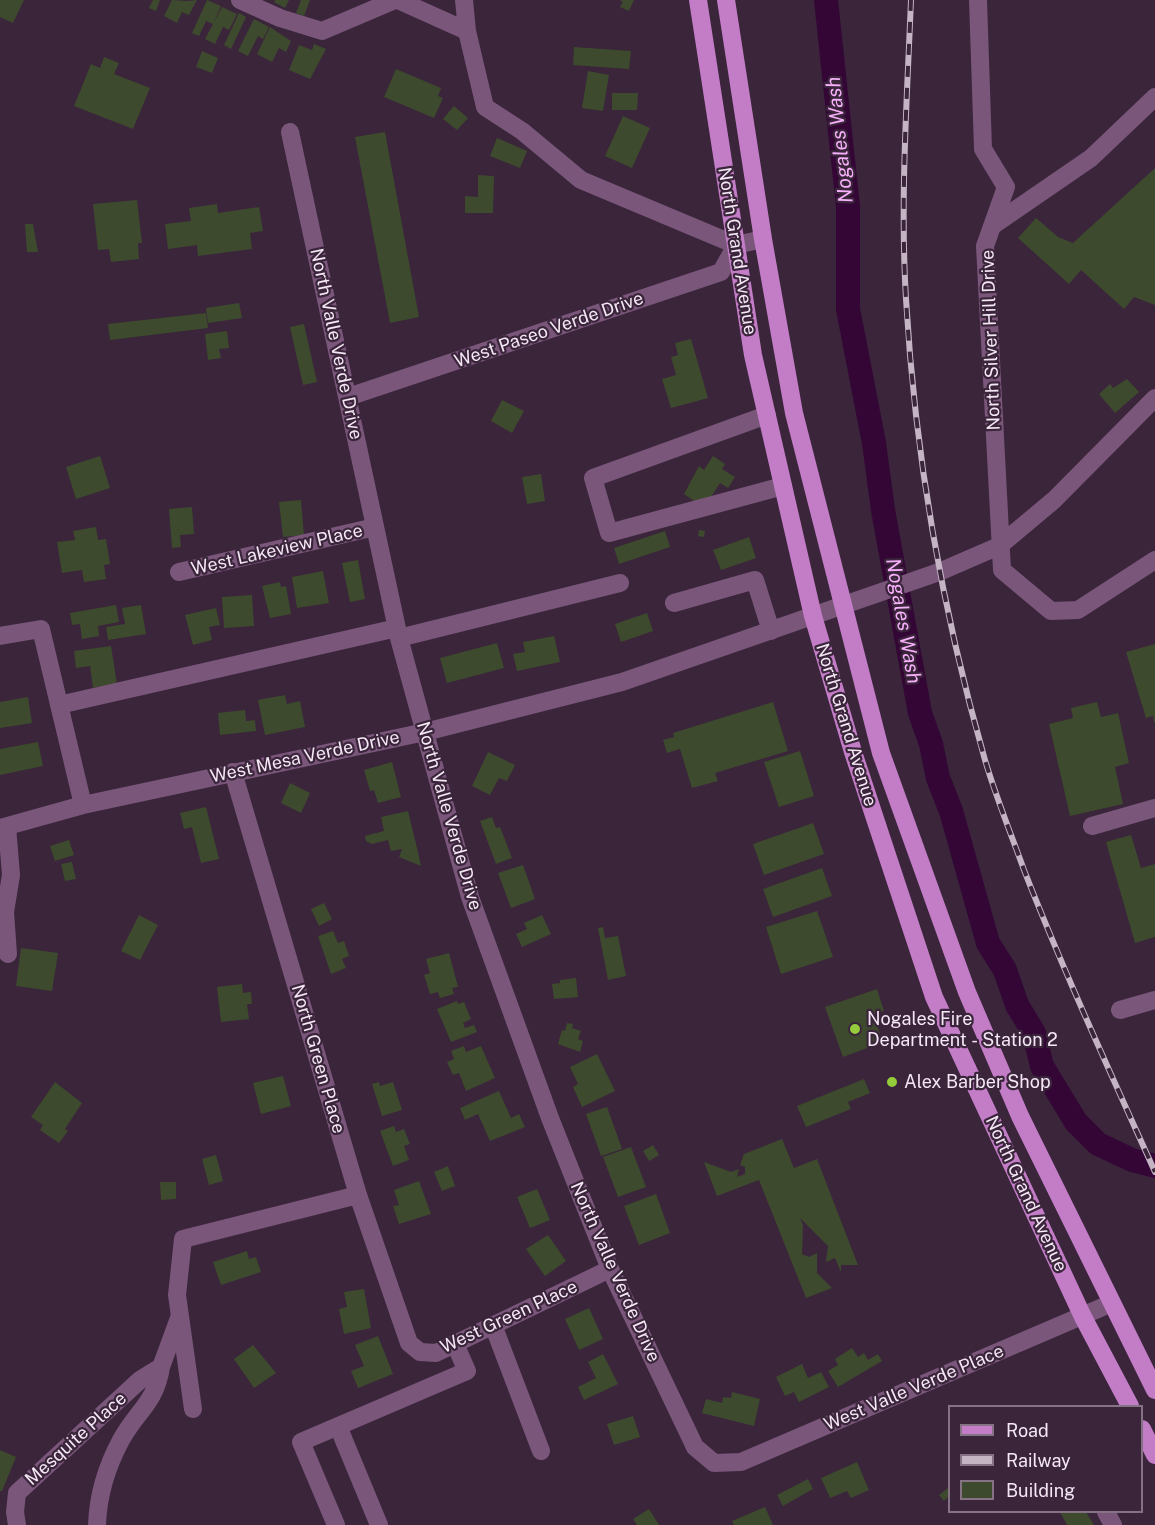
<!DOCTYPE html>
<style>
body{margin:0}
#map{position:relative;width:1155px;height:1525px;overflow:hidden;background:#3a253b;font-family:"Public Sans",sans-serif}
canvas{display:block}
.legend{position:absolute;left:948px;top:1405px;width:195px;height:108px;box-sizing:border-box;background:#3a253b;border:2px solid #857385;margin:0;padding:8px 10px;list-style:none;font-size:18px;color:#f5e7f5}
.legend li{display:flex;align-items:center;gap:12px;height:30px}
.legend b{width:30px;border:2px solid #857385}
</style>
<div id="map">
<canvas width="1155" height="1525"></canvas>
<ul class="legend">
<li><b style="height:8px;background:#c37cc6"></b>Road</li>
<li><b style="height:8px;background:#c4b4c4"></b>Railway</li>
<li><b style="height:16px;background:#3d4a2d"></b>Building</li>
</ul>
</div>
<script>
const g = document.querySelector('canvas').getContext('2d');
g.lineJoin = 'round';
function strokePath(path, color, width, dash) { g.strokeStyle = color; g.lineWidth = width; g.lineCap = dash ? 'butt' : 'round'; g.setLineDash(dash || []); g.stroke(path); }
function fill(path, color) { g.fillStyle = color; g.fill(path, 'evenodd'); }
function drawText(font, color, halo, rows, align = 'center') {
  g.font = font + ' "Public Sans",sans-serif'; g.lineWidth = 4.5; g.setLineDash([]); g.textBaseline = 'middle'; g.strokeStyle = halo; g.fillStyle = color; for (const [text, x, y, turn = 0] of rows) {
    g.save(); g.translate(x, y); g.rotate((+turn || 0) * Math.PI / 180); g.textAlign = isNaN(turn) ? turn : align; if (halo) g.strokeText(text, 0, 0); g.fillText(text, 0, 0); g.restore();
  }
}
strokePath(new Path2D(`
 M826,0L848,207V309L874,443L883,510L920,713L931,744L938,778L951,811L988,943L1005,970L1017,1005L1034,1033L1042,1066L1076,1122L1098,1144L1132,1160L1155,1166`), '#330636', 24);
fill(new Path2D(`
 M0,0H24L13,23L0,17Z
 M153,0H160L156,11L149,8Z
 M172,0L187,1L197,0L189,15L182,12L177,23L164,16Z
 M207,0L221,6L213,24L206,21L199,36L192,33Z
 M275,0H289L285,8L274,2Z
 M301,0H310L304,16L296,13Z
 M620,0H634L629,11L620,7L623,2Z
 M222,7L237,14L229,30L223,27L215,44L205,39Z
 M239,13L246,17L231,49L224,45Z
 M254,19L269,27L263,39L258,36L248,56L238,51Z
 M270,27L291,41L286,52L279,48L272,62L257,54Z
 M314,44L326,49L310,79L289,70L299,45L312,50Z
 M574,47L631,51L629,69L573,65Z
 M202,51L218,58L212,73L196,67Z
 M104,57L119,63L114,74L150,88L133,129L74,106L91,64L100,68Z
 M396,69L441,88L438,96L443,98L434,118L384,97Z
 M588,71L609,75L603,111L582,108Z
 M612,93H638L637,110H612Z
 M454,106L468,118L457,130L443,119Z
 M623,116L650,128L632,168L605,156Z
 M385,132L419,317L390,323L355,137Z
 M497,138L527,151L520,168L490,156Z
 M1155,168V305L1134,297L1124,309L1081,270L1069,284L1018,238L1036,218L1058,237L1073,243Z
 M478,175L494,176L493,213H465V196L478,197Z
 M137,200L142,243H138L139,259L111,262L109,249L98,250L93,204Z
 M217,204L218,213L259,207L263,231L250,233L252,249L198,256L197,245L168,249L165,224L191,221L189,208Z
 M25,224H33L38,252H27Z
 M239,303L242,318L208,323L206,308Z
 M206,313L208,328L110,340L108,324Z
 M304,324L317,382L303,385L290,327Z
 M227,331L229,348L219,349L221,358L208,360L205,334Z
 M691,339L708,398L671,408L662,379L676,375L671,357L678,355L675,343Z
 M1127,379L1139,392L1115,413L1099,394L1110,384L1113,388Z
 M502,400L524,411L512,433L491,421Z
 M100,456L110,488L76,499L66,467Z
 M713,456L725,464L722,469L735,477L728,488L720,483L704,508L684,494L699,466L704,470Z
 M541,474L545,501L527,504L522,477Z
 M301,500L304,535L283,537L279,502Z
 M192,507L194,534L180,535L181,547L172,548L169,509Z
 M96,527L98,540L106,539L110,564L104,565L106,579L84,582L82,570L62,573L57,542L75,540L73,531Z
 M699,530L705,531L704,537L698,536Z
 M665,531L670,547L619,564L614,548Z
 M749,537L756,558L721,570L713,550Z
 M358,560L365,599L350,602L342,563Z
 M323,571L329,603L297,608L292,577Z
 M280,582L281,587L286,586L291,614L270,618L262,586Z
 M252,595L254,626L224,628L222,597Z
 M116,605L119,622L98,626L99,636L82,639L80,624L72,625L70,613Z
 M141,605L146,634L108,640L106,627L125,624L122,608Z
 M216,608L220,625L209,627L212,640L193,645L185,615Z
 M647,613L653,631L621,642L615,624Z
 M554,636L560,662L517,671L513,654L525,652L523,642Z
 M497,643L504,668L447,683L440,658Z
 M1155,644V722H1154L1153,716L1146,718L1126,652Z
 M111,646L117,684L93,688L90,666L76,668L74,651Z
 M285,695L287,704L300,701L305,727L265,735L258,700Z
 M28,697L32,723L0,728V702Z
 M773,702L788,751L715,773L718,781L692,788L680,749L667,753L663,740L674,737L673,733Z
 M1097,702L1101,717L1118,713L1129,763L1115,767L1123,804L1070,816L1049,724L1073,718L1071,708Z
 M245,710L246,721L255,720L256,731L220,735L218,713Z
 M38,742L43,766L0,775V749Z
 M800,751L814,796L779,807L764,762Z
 M488,752L515,765L507,781L499,778L490,795L472,786Z
 M392,762L401,797L378,803L374,790L370,791L364,770Z
 M290,783L310,793L301,813L281,803Z
 M206,807L219,859L201,863L192,827L184,829L180,813Z
 M408,811L417,848L421,866L399,857L402,849L391,851L388,840L372,844L366,841L365,836L384,831L381,817Z
 M492,817L496,828L500,827L512,858L496,864L480,821Z
 M813,823L824,854L764,875L753,844Z
 M1131,835L1141,868L1155,864V937L1135,943L1106,842Z
 M69,840L74,855L55,861L50,846Z
 M72,862L76,879L65,881L61,864Z
 M523,865L535,899L511,908L498,873Z
 M822,868L832,896L773,917L763,889Z
 M324,903L332,919L319,926L311,909Z
 M817,911L833,957L781,974L766,927Z
 M139,915L158,925L140,960L121,951Z
 M542,915L551,934L522,947L516,934L527,929L524,923Z
 M603,927L605,938L618,936L626,976L608,980L598,928Z
 M333,931L338,943L344,941L349,956L342,959L346,968L331,974L318,936Z
 M21,948L58,953L52,991L16,986Z
 M449,953L458,987L452,988L454,994L440,998L438,992L430,994L424,975L430,973L426,959Z
 M576,978L578,997L554,999L552,984L560,983V980Z
 M242,984L243,993L251,992L252,1004H247L249,1019L221,1022L217,987Z
 M877,989L884,1011L873,1015L883,1042L843,1057L825,1007Z
 M457,1001L458,1004L464,1002L471,1019L463,1023L465,1028L474,1025L477,1032L451,1042L437,1009Z
 M567,1023L573,1024L572,1028L581,1031L578,1039L583,1041L580,1052L558,1044L562,1030L565,1031Z
 M464,1046L466,1052L481,1046L495,1078L466,1091L459,1073L453,1075L447,1062L454,1059L451,1051Z
 M597,1054L615,1091L582,1107L573,1087L578,1084L570,1067Z
 M283,1076L291,1106L261,1114L253,1083Z
 M864,1079L870,1093L848,1102L851,1109L806,1127L797,1106Z
 M55,1082L82,1103L65,1129L68,1131L59,1143L40,1130L43,1125L31,1117Z
 M379,1082L380,1086L393,1082L402,1110L382,1116L372,1084Z
 M499,1091L511,1118L519,1114L525,1127L490,1141L478,1114L465,1120L460,1108Z
 M607,1107L622,1149L601,1156L586,1114Z
 M394,1126L396,1132L404,1129L410,1144L404,1146L409,1160L393,1166L380,1131Z
 M782,1139L794,1168L817,1159L858,1265H841V1272L835,1258L826,1262L828,1246L800,1218L803,1225L802,1254L809,1257L817,1253V1273L832,1288L806,1298L759,1180L717,1196L704,1162L731,1172L739,1169L737,1177L745,1174V1167L740,1165L744,1154Z
 M653,1145L659,1155L649,1161L643,1151Z
 M631,1147L646,1187L618,1197L603,1157Z
 M216,1155L223,1181L209,1185L202,1159Z
 M448,1166L455,1186L442,1191L434,1172Z
 M419,1181L431,1214L399,1224L393,1206L399,1205L394,1190Z
 M160,1182H176V1199L161,1200Z
 M537,1189L550,1220L530,1228L517,1197Z
 M656,1194L670,1233L639,1245L624,1206Z
 M548,1235L566,1261L545,1276L526,1249Z
 M247,1251L249,1259L256,1257L261,1272L221,1285L213,1262Z
 M364,1289L371,1328L344,1334L339,1309L347,1307L344,1292Z
 M589,1308L603,1339L579,1350L565,1319Z
 M378,1336L393,1374L358,1388L351,1371L364,1366L355,1345Z
 M253,1345L276,1373L254,1388L234,1359Z
 M852,1348L858,1357L864,1353L868,1360L878,1354L882,1361L838,1387L828,1371L838,1365L835,1359Z
 M603,1354L618,1384L584,1400L578,1387L596,1378L588,1362Z
 M802,1364L808,1378L821,1372L829,1387L799,1402L794,1392L785,1396L776,1377Z
 M732,1392L760,1399L754,1426L702,1413L706,1399L722,1403L723,1397L731,1398Z
 M633,1416L640,1437L614,1445L607,1424Z
 M0,1450L16,1457L2,1491H0Z
 M857,1462L869,1490L851,1498L847,1491L830,1498L821,1478Z
 M808,1479L813,1489L783,1506L777,1495Z
 M948,1488L950,1499L948,1497L944,1501L939,1495Z
 M765,1507L773,1525H734L732,1521Z
 M649,1509L659,1525H637L633,1519Z
 M1060,1512H1086L1094,1525H1067Z`), '#3d4a2d');
strokePath(new Path2D(`
 M240,0L280,18L322,31L395,0
 M398,0L467,31
 M464,0L467,31L485,107L522,131L581,180L736,245L763,239
 M978,0L983,149L1006,187L985,246L1002,570L1051,611L1078,610L1155,560
 M290,132L399,638L470,897L550,1118L610,1269L695,1447L714,1463L741,1462L1112,1303
 M992,226L1091,158L1155,97
 M348,397L721,272L736,245
 M767,415L593,478L609,533L783,486
 M179,572L375,527
 M674,603L755,580L771,631
 M0,636L41,629L83,805
 M399,638L620,583
 M59,705L397,628
 M233,772L358,1195L409,1343L420,1352L436,1353L610,1269
 M7,826L11,875L5,912L8,954
 M1092,826L1155,808
 M0,828L83,805L425,732L622,682L939,572L999,546L1054,500L1155,398
 M1120,1010L1155,1000
 M493,1325L541,1451
 M193,1409L177,1295L183,1239L358,1195
 M338,1426L379,1525
 M1106,1512L1113,1525
 M17,1525L15,1512L17,1493L140,1380L161,1367L179,1318
 M97,1525C98,1495 107,1466 121,1440C137,1411 156,1402 161,1367
 M336,1525L301,1442L467,1371L455,1344`), '#79567a', 18);
strokePath(new Path2D(`
 M698,0L753,355L813,616L853,752L934,997L1083,1317L1130,1406
 M726,0L763,239L794,413L881,753L967,992L1020,1116L1155,1390
 M1142,1429L1155,1455`), '#c37cc6', 18);
const rail = new Path2D(`
 M911,0C907,99 900,200 906,299C915,455 942,610 985,760C996,797 1011,834 1024,870C1064,972 1110,1072 1155,1172`);
strokePath(rail, '#c4b4c4', 6);
strokePath(rail, '#3a253b', 4, [11]);
for (const [x, y, r, color] of [
 [855,1029,6,"#95cc3b"],
 [892,1082,6,"#95cc3b"]
]) { const dot = new Path2D(); dot.arc(x, y, r, 0, 2 * Math.PI); g.fillStyle = color; g.fill(dot); strokePath(dot, '#3a253b', 2); }
drawText('18px', '#f5e7f5', '#3a253b', [
 ["North Grand Avenue",737,251,81],
 ["West Paseo Verde Drive",549,330,-19],
 ["North Silver Hill Drive",991,340,-92],
 ["North Valle Verde Drive",336,344,78],
 ["West Lakeview Place",277,550,-13],
 ["North Grand Avenue",846,725,73],
 ["West Mesa Verde Drive",305,757,-12],
 ["North Valle Verde Drive",449,816,74],
 ["North Green Place",318,1059,74],
 ["North Grand Avenue",1026,1194,65],
 ["North Valle Verde Drive",615,1272,66],
 ["West Green Place",509,1317,-25],
 ["West Valle Verde Place",914,1388,-23],
 ["Mesquite Place",76,1439,-42]
]);
drawText('18px', '#f5e7f5', '#3a253b', [
 ["Nogales Fire",867,1019],
 ["Department - Station 2",867,1040],
 ["Alex Barber Shop",904,1082]
], 'left');
drawText('italic 20px', '#f7b0fa', '#3a253b', [
 ["Nogales Wash",840,140,-96],
 ["Nogales Wash",903,621,80]
]);
</script>
